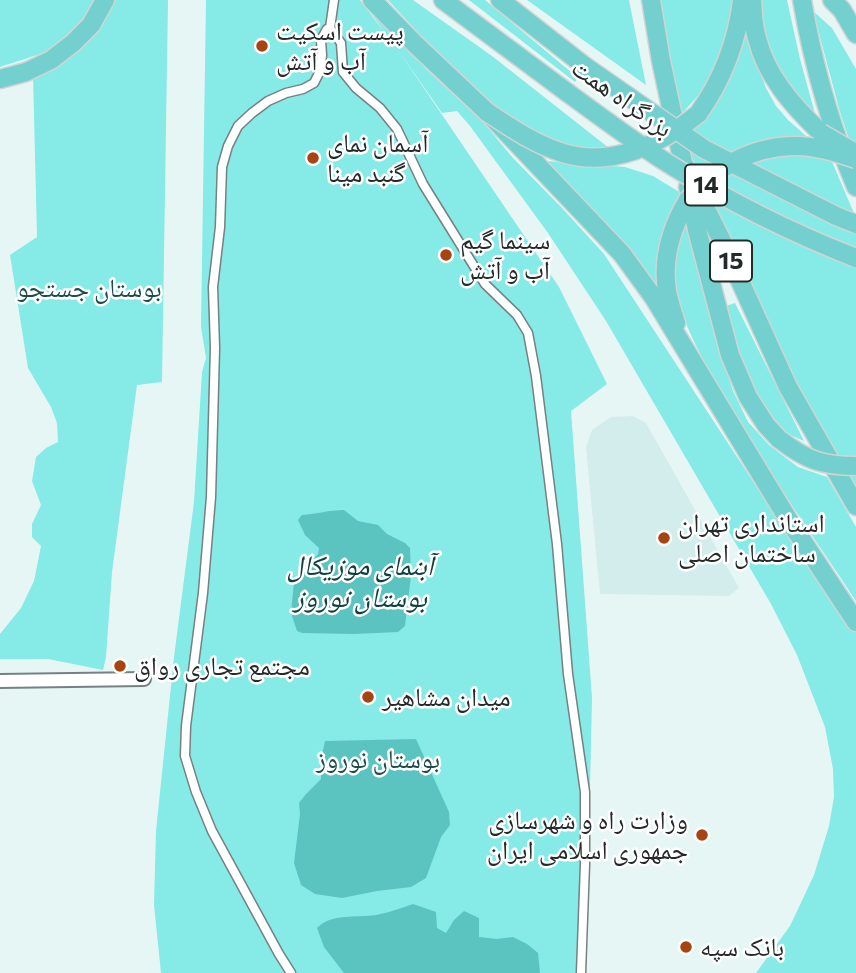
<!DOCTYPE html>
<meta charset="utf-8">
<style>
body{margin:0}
canvas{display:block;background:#e6f6f5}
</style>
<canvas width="856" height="973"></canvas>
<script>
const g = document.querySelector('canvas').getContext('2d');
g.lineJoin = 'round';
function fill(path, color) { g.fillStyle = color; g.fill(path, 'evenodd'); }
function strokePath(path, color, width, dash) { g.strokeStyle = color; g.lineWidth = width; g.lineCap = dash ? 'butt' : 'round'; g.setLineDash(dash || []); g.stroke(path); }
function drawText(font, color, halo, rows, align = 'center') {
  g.font = font + ' Commissioner,"Noto Naskh Arabic",sans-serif'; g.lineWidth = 5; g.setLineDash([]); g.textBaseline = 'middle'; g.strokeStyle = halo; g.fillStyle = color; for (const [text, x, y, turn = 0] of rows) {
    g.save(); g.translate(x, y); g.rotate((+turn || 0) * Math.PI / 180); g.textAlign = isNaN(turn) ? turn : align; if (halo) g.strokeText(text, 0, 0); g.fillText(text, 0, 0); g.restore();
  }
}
fill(new Path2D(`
 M633,416L646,423L739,588L729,596L600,594L586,447L592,430L611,417Z`), '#d3edec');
fill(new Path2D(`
 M0,0H95C90,9 85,21 79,29C59,51 27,58 0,67Z
 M110,0H168L162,382L137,385L112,572L106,657L103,670L48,659H0V634L21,608L34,581L41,546L32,537V524L41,505L32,481L36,457L46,448L58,442L57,423L51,407L28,368L10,255L37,237L33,75Z
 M206,0H360L385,33L362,0H368L426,69L483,122L513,158L562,208L604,254L781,524L856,632V973H756L790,926L814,875L829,826L834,797L833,769L825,727L797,655L771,604L606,321L548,233L470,126L457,111L442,113L396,47L559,287L607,384L571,411L592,698L586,973H161L154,905L156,831L174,657L194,502L202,372L206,358L201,327Z
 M388,0H413L492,56L609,148C595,148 580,150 566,146C493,124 438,53 388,0Z
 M469,0H485L578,78L575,82Z
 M527,0H629L646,85Z
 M660,0H734C732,22 727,49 717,69C707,87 692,102 679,117Z
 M757,0H787L800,59L817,121L807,113L768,56Z
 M813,11L832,28L856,69V160L840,112Z
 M743,28L766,88L776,106L788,120L830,157L856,218V491L766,326L696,168L683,132Z
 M547,161L625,167L653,176L681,193C670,214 659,236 658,259C657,270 659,282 660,294L613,237Z
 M687,225L718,343L733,391L748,422L769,445L798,467L827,477L856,527V601C814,537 769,474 731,408C713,377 694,347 682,313C674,286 668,249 687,225Z
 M735,303L804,441L786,433L775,426L746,381L723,307Z`), '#86eae7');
fill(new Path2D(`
 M344,510L358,521L378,525L387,534L405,543L410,548L411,576L405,626L398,632L354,634L302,633L297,631L291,613L294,582L318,554L319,548L305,535L298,520L302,515C317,514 329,510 344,510Z
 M416,739L449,812L450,825L441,837L426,878L411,887L377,891L342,898L315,894L301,885L294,863L300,814L299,803L306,794L321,779V760L325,741Z
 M413,904L436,912L437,928L446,933L454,920L464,911L479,918V937L497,939L513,937L527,944L538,953L540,973H344L324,947L317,928C331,913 357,918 376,915C388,913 401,908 413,904Z`), '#5bc3c0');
const pedestrian = new Path2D(`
 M330,28L341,43L343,72L356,88L380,108L397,129L423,184L485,284L517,315L528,333L536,376L557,544L568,674L585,792V864L581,973
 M330,28L334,0
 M291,973L279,954L212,831L196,792L185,756L186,726L203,593L211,497L215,348L213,287L220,227L222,167L228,146L238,126L252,113L268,101L286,93L303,89L314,83L320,71L322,55L321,40L327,29L330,28`);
const tertiary = new Path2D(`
 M0,681L144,679`);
const trunk = new Path2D(`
 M372,0L415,44L487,112L622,254L654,298L788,519L856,622
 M443,0L568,93
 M500,0L586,67
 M651,0L661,61L683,163L721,239L788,387L856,506
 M752,0C753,13 753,26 757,38C766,76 793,106 821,133
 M802,0C813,64 831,128 856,187
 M832,0L842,10L856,34
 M0,79L26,72L51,60L73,43L91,25L105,0
 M698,114C723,79 737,43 742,0
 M688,187L697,230L730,355L748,397L766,425L779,439
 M676,323C673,313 669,302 667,291C662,258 671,228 688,200`);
strokePath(pedestrian, '#748281', 11);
strokePath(tertiary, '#748281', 16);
strokePath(trunk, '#d3d4d4', 21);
strokePath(pedestrian, '#fff', 8);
strokePath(tertiary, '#fff', 12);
strokePath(trunk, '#74d0ce', 18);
const trunkBridge = new Path2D(`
 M586,67L704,149L836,216L856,224
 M568,93C601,117 634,142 669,164C728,201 792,233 856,258
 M487,112C511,128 536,145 563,153C612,168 661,144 698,114
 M821,133L850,150
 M688,200C714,168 751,147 792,146C814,145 835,152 856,159
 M779,439C806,460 822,466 856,466`);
strokePath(trunkBridge, '#d3d4d4', 21, []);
strokePath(trunkBridge, '#74d0ce', 18);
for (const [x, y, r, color] of [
 [262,46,7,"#a84410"],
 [313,158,7,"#a84410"],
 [446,255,7,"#a84410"],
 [664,538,7,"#a84410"],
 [120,666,7,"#a84410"],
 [368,697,7,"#a84410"],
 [702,835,7,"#a84410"],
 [686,947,7,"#a84410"]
]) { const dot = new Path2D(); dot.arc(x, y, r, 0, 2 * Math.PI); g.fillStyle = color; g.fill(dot); strokePath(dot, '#fff', 2.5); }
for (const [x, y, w] of [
 [706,185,42],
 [731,261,42]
]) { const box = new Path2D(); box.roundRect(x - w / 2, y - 20.5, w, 41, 5); g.fillStyle = '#fff'; g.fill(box); strokePath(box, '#242a29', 2); }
drawText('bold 24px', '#242a29', null, [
 ["14",706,185],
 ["15",731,261]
]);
drawText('26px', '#242a29', '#fff', [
 ["پیست اسکیت",276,31],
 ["آب و آتش",276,61],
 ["آسمان نمای",327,143],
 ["گنبد مینا",327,173],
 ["سینما گیم",460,240],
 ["آب و آتش",460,270],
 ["استانداری تهران",678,523],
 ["ساختمان اصلی",678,553],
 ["مجتمع تجاری رواق",134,666],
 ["میدان مشاهیر",382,697],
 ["وزارت راه و شهرسازی",688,820,"right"],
 ["جمهوری اسلامی ایران",688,850,"right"],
 ["بانک سپه",700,947]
], 'left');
drawText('26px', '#242a29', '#fff', [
 ["بزرگراه همت",622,98,35]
]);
drawText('26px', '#1d4c4a', '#fff', [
 ["بوستان جستجو",89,288],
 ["بوستان نوروز",378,759]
]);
drawText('italic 28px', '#0f403f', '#fff', [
 ["آبنمای موزیکال",360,566],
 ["بوستان نوروز",360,598]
]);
</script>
